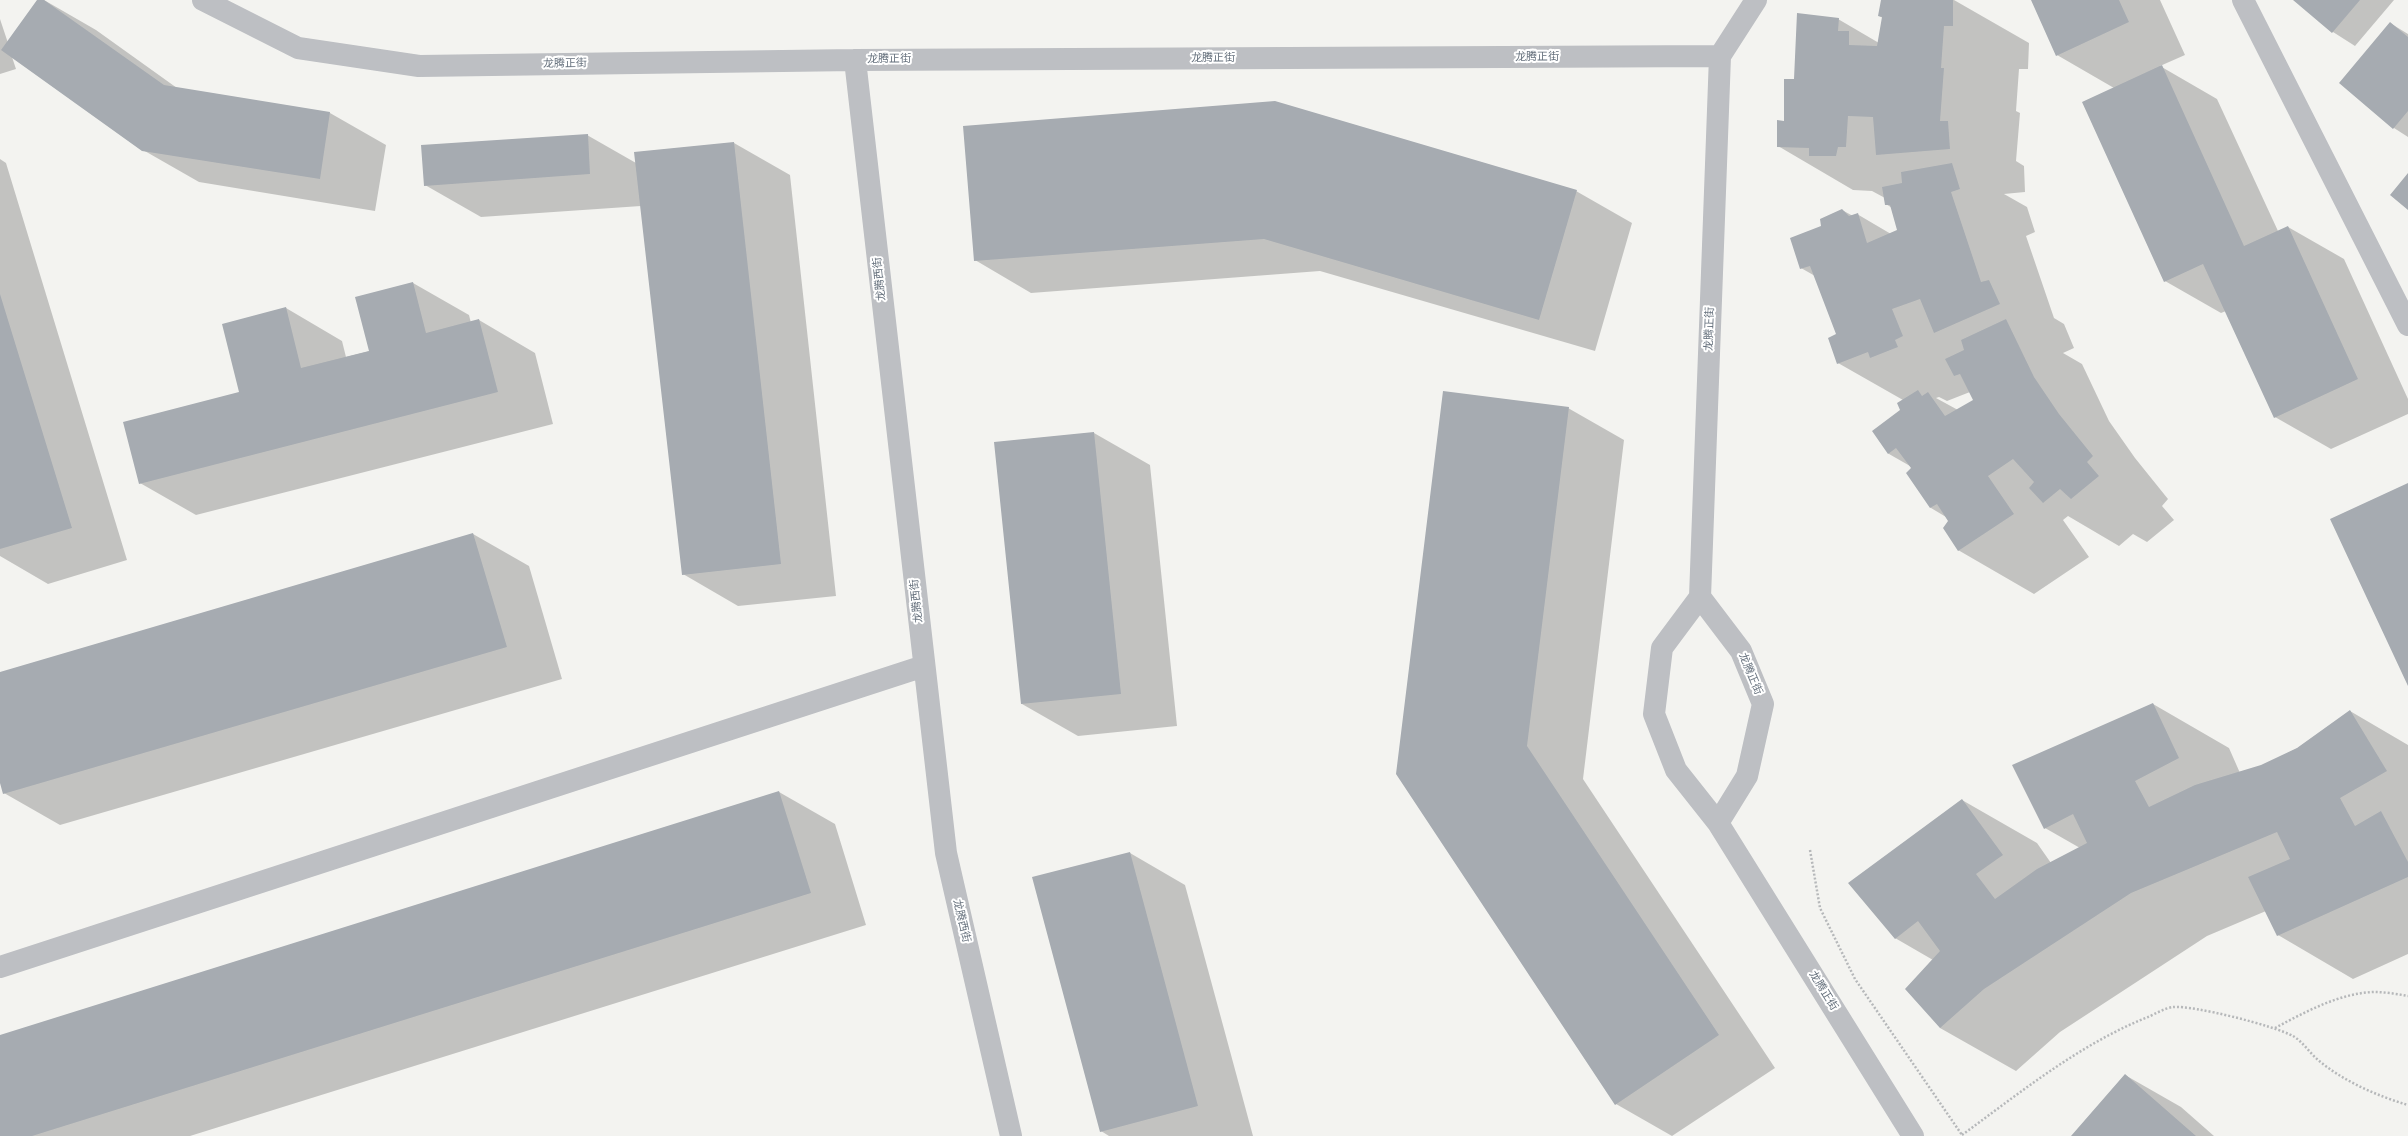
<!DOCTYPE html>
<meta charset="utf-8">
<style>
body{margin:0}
canvas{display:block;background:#f3f3f0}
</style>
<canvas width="2408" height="1136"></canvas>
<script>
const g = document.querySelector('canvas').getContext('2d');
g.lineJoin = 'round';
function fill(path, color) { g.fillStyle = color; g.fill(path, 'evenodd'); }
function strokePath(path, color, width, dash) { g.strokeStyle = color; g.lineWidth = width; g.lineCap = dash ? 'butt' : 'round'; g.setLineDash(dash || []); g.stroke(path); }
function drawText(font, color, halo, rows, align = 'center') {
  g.font = font + ' "Nunito Sans","Noto Sans SC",sans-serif'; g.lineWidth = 4; g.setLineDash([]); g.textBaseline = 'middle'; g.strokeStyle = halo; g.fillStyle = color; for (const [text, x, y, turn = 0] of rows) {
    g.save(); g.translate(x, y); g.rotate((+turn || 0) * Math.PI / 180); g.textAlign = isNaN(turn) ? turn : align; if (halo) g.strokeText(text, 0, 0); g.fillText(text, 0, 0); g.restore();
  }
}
fill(new Path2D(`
 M38,0H44L96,30L177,88L330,113L386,145L375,211L199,182L143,150L12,57L16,69L0,74V19L8,43Z
 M1882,0H1954L2029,43L2028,69H2019L2016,111L2020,113L2016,161L2024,166L2025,192L2004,194L2027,207L2035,232L2026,236L2054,318L2064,324L2074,348L2063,353L2082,364L2109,421L2135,458L2168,499L2162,506L2174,520L2147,542L2133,534L2119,546L2068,516L2063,520L2089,557L2034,594L1958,550L1950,522L1946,517L1931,508L1907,473L1912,468L1910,466L1889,454L1873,431L1901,411L1903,400L1838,363V335L1815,276L1801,268L1822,226L1842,210L1853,216L1857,214L1891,234L1899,231L1892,208L1886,204L1885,198L1872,191L1853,190L1778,146L1795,80L1838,19L1879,43L1883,18L1879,16ZM1970,392L1975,400L1958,410L1936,398L1939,397L1947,401Z
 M2032,0H2160L2185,55L2160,66L2217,99L2278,231L2288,227L2344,259L2408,399V414L2331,449L2275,417L2226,311L2221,313L2165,281L2114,88L2057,55Z
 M2294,0H2394L2355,46L2333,32Z
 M2390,23L2408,34V137L2394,128L2340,83Z
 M587,135L636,163L635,153L734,143L790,175L836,596L738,606L683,574L641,206L481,217L425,185Z
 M0,159L6,163L127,560L48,584L0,556Z
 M1576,191L1632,223L1595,351L1320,271L1031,293L975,260Z
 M413,283L469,315L471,323L479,320L535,353L553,424L196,515L140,483L241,393L286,308L342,341L346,357L370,351Z
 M1568,408L1624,440L1583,779L1775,1068L1672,1136L1616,1104L1397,774Z
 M1094,433L1150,465L1177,726L1078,736L1022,704Z
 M473,534L529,566L562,679L60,825L4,793L0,779V673Z
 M2153,704L2229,748L2240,773L2261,766L2298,748L2350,711L2408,745V954L2353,979L2278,935L2266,911L2207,936L2060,1032L2016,1071L1940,1028L1933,960L1895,938L1962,800L2037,843L2051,863L2080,848L2045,828Z
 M779,792L835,824L866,925L190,1136H0V1036Z
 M1130,853L1185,885L1253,1136H1109L1101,1131Z
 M2125,1075L2181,1107L2214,1136H2073Z`), '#0003');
fill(new Path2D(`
 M37,0H44L164,85L330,112L320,179L142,151L1,50Z
 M1881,0H1953V26H1944L1941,68H1944L1940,121H1948L1950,149L1876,155L1873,117L1848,116L1846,147H1838L1836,156H1809V148L1777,147V120L1784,121V79H1794L1797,13L1839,18L1838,31H1849V45L1877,46L1882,17L1878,16Z
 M2031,0H2119L2129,22L2056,56Z
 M2293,0H2360L2332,33Z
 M2390,22L2408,37V111L2393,129L2339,83Z
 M2162,65L2244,246L2288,226L2358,379L2274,418L2203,264L2164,282L2082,102Z
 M1275,101L1577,190L1539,320L1264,239L974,261L963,126Z
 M588,134L590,174L424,186L421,145Z
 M734,142L781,564L682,575L634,152Z
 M1952,163L1960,189L1951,192L1981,282L1989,280L2000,304L1934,333L1920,299L1892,309L1903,336L1895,340L1898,347L1870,358L1868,352L1837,364L1828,338L1836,334L1810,266L1800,269L1790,238L1821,226L1820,219L1842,209L1849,216L1858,213L1867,243L1897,230L1890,205H1885L1882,187L1902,183L1901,172Z
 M2408,173V210L2390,195Z
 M413,282L426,333L479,319L498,392L139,484L123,422L239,392L222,324L286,307L301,368L369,351L355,297Z
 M0,294L72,528L0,549Z
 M2006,319L2034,377L2059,414L2093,456L2087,462L2099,476L2071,499L2060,489L2043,503L2029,488L2034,482L2013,459L1988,476L2014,514L1958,551L1943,528L1948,521L1937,504L1930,508L1906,473L1911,468L1896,448L1888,454L1872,431L1900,410L1897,403L1918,390L1922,396L1928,392L1945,416L1973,400L1960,374L1954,376L1945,359L1964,350L1961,340Z
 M1443,391L1569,407L1527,746L1719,1035L1615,1105L1396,774Z
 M1094,432L1121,694L1021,704L994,442Z
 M2408,483V686L2330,519Z
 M473,533L507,647L3,794L0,783V672Z
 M2153,703L2179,758L2135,781L2149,807L2195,785L2261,765L2297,748L2350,710L2387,771L2340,798L2355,826L2381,811L2408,862V877L2277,936L2248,877L2290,859L2277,832L2131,893L1984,989L1940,1028L1905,989L1940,951L1918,921L1895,939L1848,883L1962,799L2003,855L1976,874L1995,899L2037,869L2087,843L2073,814L2044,829L2012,765Z
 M779,791L811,893L32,1136H0V1035Z
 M1130,852L1198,1106L1100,1132L1032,877Z
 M2125,1074L2196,1136H2071Z`), '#a6abb1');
strokePath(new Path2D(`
 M1810,850L1820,908L1855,979L1962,1135
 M2275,1028C2305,1012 2340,993 2374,992C2385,992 2397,994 2408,996
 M1962,1135C2021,1092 2080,1044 2148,1017C2155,1014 2165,1008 2173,1007C2193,1005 2275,1026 2293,1036C2302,1041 2309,1052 2317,1059C2341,1080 2377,1096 2408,1105`), '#b6b8ba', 2.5, [2, 2]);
strokePath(new Path2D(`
 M203,0L298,48L419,66L855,60L1720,56L1700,597L1741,651L1763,704L1747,776L1718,823L1913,1136
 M2243,0L2408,325
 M1720,56L1756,0
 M855,60L946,853L1011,1136
 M1700,597L1662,648L1654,714L1676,770L1718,823
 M0,967L924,666`), '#bdbfc3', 22);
drawText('11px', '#66717d', '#fff', [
 ["龙腾正街",1537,57],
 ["龙腾正街",1213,58],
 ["龙腾正街",889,59],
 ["龙腾正街",565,64,-1],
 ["龙腾西街",880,279,-96],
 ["龙腾正街",1710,329,-88],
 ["龙腾西街",917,601,-96],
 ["龙腾正街",1750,674,67],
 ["龙腾西街",961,921,77],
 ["龙腾正街",1823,991,58]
]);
</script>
